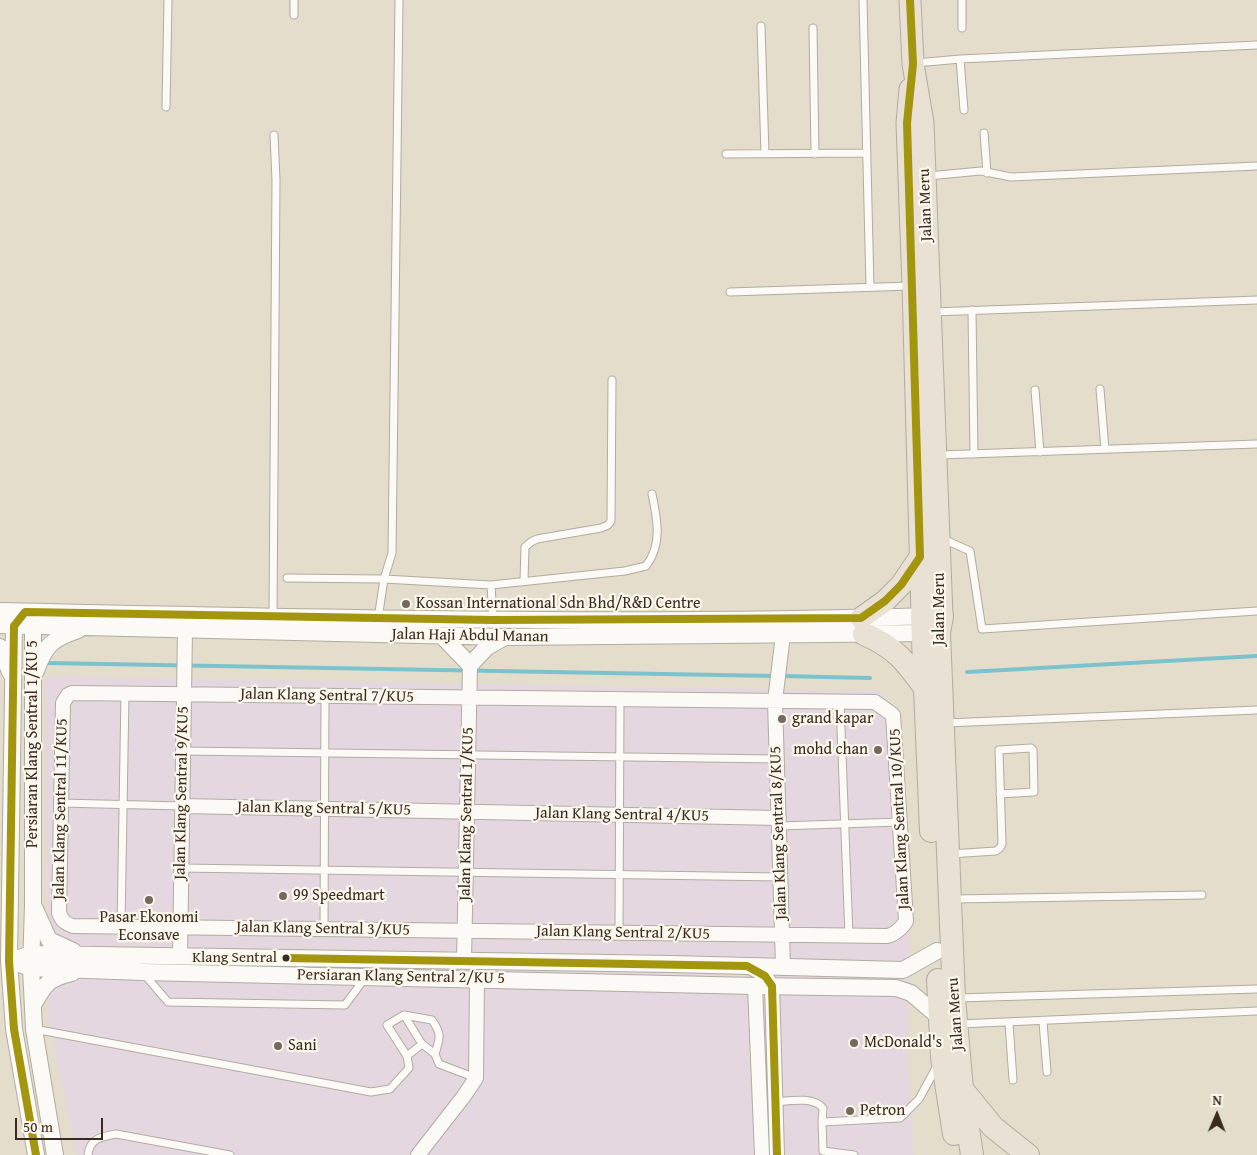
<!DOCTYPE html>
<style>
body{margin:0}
#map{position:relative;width:1257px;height:1155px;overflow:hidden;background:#e4ddcc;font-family:"Gentium Book Plus",serif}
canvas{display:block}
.north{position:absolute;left:1192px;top:1090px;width:50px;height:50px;-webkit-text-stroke:4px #fbf7ec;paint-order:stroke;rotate:1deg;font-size:14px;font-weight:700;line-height:20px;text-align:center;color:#3b2a1e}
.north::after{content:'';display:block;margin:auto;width:18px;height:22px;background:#3b2a1e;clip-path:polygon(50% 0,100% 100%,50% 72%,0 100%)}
.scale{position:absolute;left:15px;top:1118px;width:88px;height:22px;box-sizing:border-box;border:2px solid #3b2a1e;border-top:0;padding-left:6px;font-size:15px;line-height:18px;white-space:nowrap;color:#3b2a1e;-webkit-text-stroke:4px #fbf7ec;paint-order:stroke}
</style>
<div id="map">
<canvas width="1257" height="1155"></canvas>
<div class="north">N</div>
<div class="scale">50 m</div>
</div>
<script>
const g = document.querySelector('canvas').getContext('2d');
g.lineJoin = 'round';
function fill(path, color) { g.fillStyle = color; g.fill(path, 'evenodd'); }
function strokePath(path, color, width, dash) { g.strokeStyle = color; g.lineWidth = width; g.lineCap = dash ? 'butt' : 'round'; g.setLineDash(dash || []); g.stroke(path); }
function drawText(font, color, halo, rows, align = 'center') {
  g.font = font + ' "Gentium Book Plus",serif'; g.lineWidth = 4.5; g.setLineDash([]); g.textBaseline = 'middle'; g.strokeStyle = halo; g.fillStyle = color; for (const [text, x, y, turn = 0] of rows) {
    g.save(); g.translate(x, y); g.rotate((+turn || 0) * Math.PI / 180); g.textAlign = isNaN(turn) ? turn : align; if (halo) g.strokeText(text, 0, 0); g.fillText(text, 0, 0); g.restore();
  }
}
fill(new Path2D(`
 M45,676L879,691L901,713L909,933L908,1066L914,1155H77L48,1020Z`), '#e5d7e0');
strokePath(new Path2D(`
 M48,663L775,676
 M967,672L1257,656
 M782,676L870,678`), '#7cc2cd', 4);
const service = new Path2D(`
 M294,0V15
 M863,0L870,287
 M962,0V28
 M761,26L765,154
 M813,28L815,154
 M960,59L964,110
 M916,63L960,59L1257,45
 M166,107L168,0
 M984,133L987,173
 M726,154L867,153
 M927,176L981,171L1011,177L1257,166
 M730,292L910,286
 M972,310L974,454
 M933,312L1257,300
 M1100,389L1105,449
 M1035,390L1040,452
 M939,455L1257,444
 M943,539L970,551L982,629L1257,611
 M287,578L384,579L491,585L493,620
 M524,581L525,547L531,542L537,539L601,528L608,525L611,521L612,380
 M491,585L625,571L646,566C663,544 657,518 652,494
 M273,616L276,180L274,135
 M378,619L384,579L392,553L399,0
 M840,702L849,936
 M946,723L1257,710
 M183,751L777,759
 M61,803L182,806
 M779,826L900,822
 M950,854L996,851L1000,848L1002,844L999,750L1031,748L1033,750L1034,792L1000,794
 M181,868L780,877
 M952,899L1202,895
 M121,927L125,694
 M324,929L325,696
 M619,933L620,699
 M144,974L168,1002L345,1005L365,978
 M957,998L1257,989
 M1043,1022L1047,1072
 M1009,1023L1013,1080
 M959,1024L1257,1011
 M34,1029L371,1092L390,1089L409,1068L407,1056L387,1025L404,1015
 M435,1054C440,1038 442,1034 432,1020L404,1015L422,1044L435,1054L439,1064L476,1078
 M407,1056L422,1044
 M775,1102C790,1101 812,1096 823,1108L822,1122
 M88,1155C90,1138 101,1137 116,1134L230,1155
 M854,1155L823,1151L822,1122L900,1118L919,1099L937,1066`);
const minor = new Path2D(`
 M783,635L775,701L783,966
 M72,693L875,702L893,715L906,921C903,927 894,935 887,936L73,926C65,923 62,921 59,913L63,703L68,695Z
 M182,806L779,818
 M180,956L185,630
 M464,960L470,665
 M748,966C758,971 767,976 772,986L777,1155
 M755,986L762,1155
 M418,1155L464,1096L476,1078L477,979`);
const tertiary = new Path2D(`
 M0,611C311,618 622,625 933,616
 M20,617L14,626L9,961L14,1029L36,1155
 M28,618L33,626V905L31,968L34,1029L55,1155
 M0,625L505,637L932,633
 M442,636L470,665L487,647L505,637
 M0,647L10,672
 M36,671C45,645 52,639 78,630
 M35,909L49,940L73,951
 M9,961L31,968L143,972L755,986L896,988L911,993L939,1017
 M9,961L32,954L672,964L903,970L937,951
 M33,1005C45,984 47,979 72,973`);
const primary = new Path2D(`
 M910,0L913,64L923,123L942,616
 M910,89L907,123L913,286L922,616
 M861,618L885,601L901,585L920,557`);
const trunk = new Path2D(`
 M922,616L931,831
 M942,616L939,633L954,998L962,1089L972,1155
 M864,634C895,647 906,662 925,688
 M938,980L942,1057L954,1134
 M962,1089L993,1127L1028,1155`);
strokePath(service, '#b1aca0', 9);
strokePath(minor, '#b1aca0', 16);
strokePath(tertiary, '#b1aca0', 18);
strokePath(primary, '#b1aca0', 23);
strokePath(trunk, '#b1aca0', 24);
strokePath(service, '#fbfaf7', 7);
strokePath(minor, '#fbfaf7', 14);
strokePath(tertiary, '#fbfaf7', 16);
strokePath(primary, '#e9e1d4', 21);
strokePath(trunk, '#e9e1d4', 22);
strokePath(new Path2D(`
 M286,958L747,966L765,976L772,986L777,1155
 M36,1155L14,1029L9,961L14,626L25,612L493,620L861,618L885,601L901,585L920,557L907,123L913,64L910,0`), '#a3950e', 8);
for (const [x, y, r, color] of [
 [406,604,5,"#76695b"],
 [782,719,5,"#76695b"],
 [878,750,5,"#76695b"],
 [283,896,5,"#76695b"],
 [149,900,5,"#76695b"],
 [286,958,4.5,"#3b2a1e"],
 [854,1043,5,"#76695b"],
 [278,1046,5,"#76695b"],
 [850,1111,5,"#76695b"]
]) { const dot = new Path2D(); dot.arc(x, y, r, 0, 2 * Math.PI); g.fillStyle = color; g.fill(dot); strokePath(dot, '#fbf7ec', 2); }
drawText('15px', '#3b2a1e', '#fbf7ec', [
 ["Klang Sentral",277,958]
], 'right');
drawText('16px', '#3b2a1e', '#fbf7ec', [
 ["Jalan Meru",926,205,-92],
 ["Jalan Meru",940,609,-90],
 ["Jalan Haji Abdul Manan",470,636,1],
 ["Jalan Klang Sentral 7/KU5",327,696,1],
 ["Persiaran Klang Sentral 1/KU 5",33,744,-90],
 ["Jalan Klang Sentral 9/KU5",182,793,-89],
 ["Jalan Klang Sentral 11/KU5",61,809,-89],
 ["Jalan Klang Sentral 5/KU5",324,809,1],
 ["Jalan Klang Sentral 1/KU5",467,814,-89],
 ["Jalan Klang Sentral 4/KU5",622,815,1],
 ["Jalan Klang Sentral 10/KU5",900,819,-93],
 ["Jalan Klang Sentral 8/KU5",779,833,-92],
 ["Jalan Klang Sentral 3/KU5",323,929,1],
 ["Jalan Klang Sentral 2/KU5",623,933,1],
 ["Persiaran Klang Sentral 2/KU 5",401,977,1],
 ["Jalan Meru",956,1014,-94]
]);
drawText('16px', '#3b2a1e', '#fbf7ec', [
 ["Kossan International Sdn Bhd/R&D Centre",416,604],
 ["grand kapar",792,719],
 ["mohd chan",868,750,"right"],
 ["99 Speedmart",293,896],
 ["Pasar Ekonomi",149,918,"center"],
 ["Econsave",149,936,"center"],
 ["McDonald's",864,1043],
 ["Sani",288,1046],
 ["Petron",860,1111]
], 'left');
</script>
